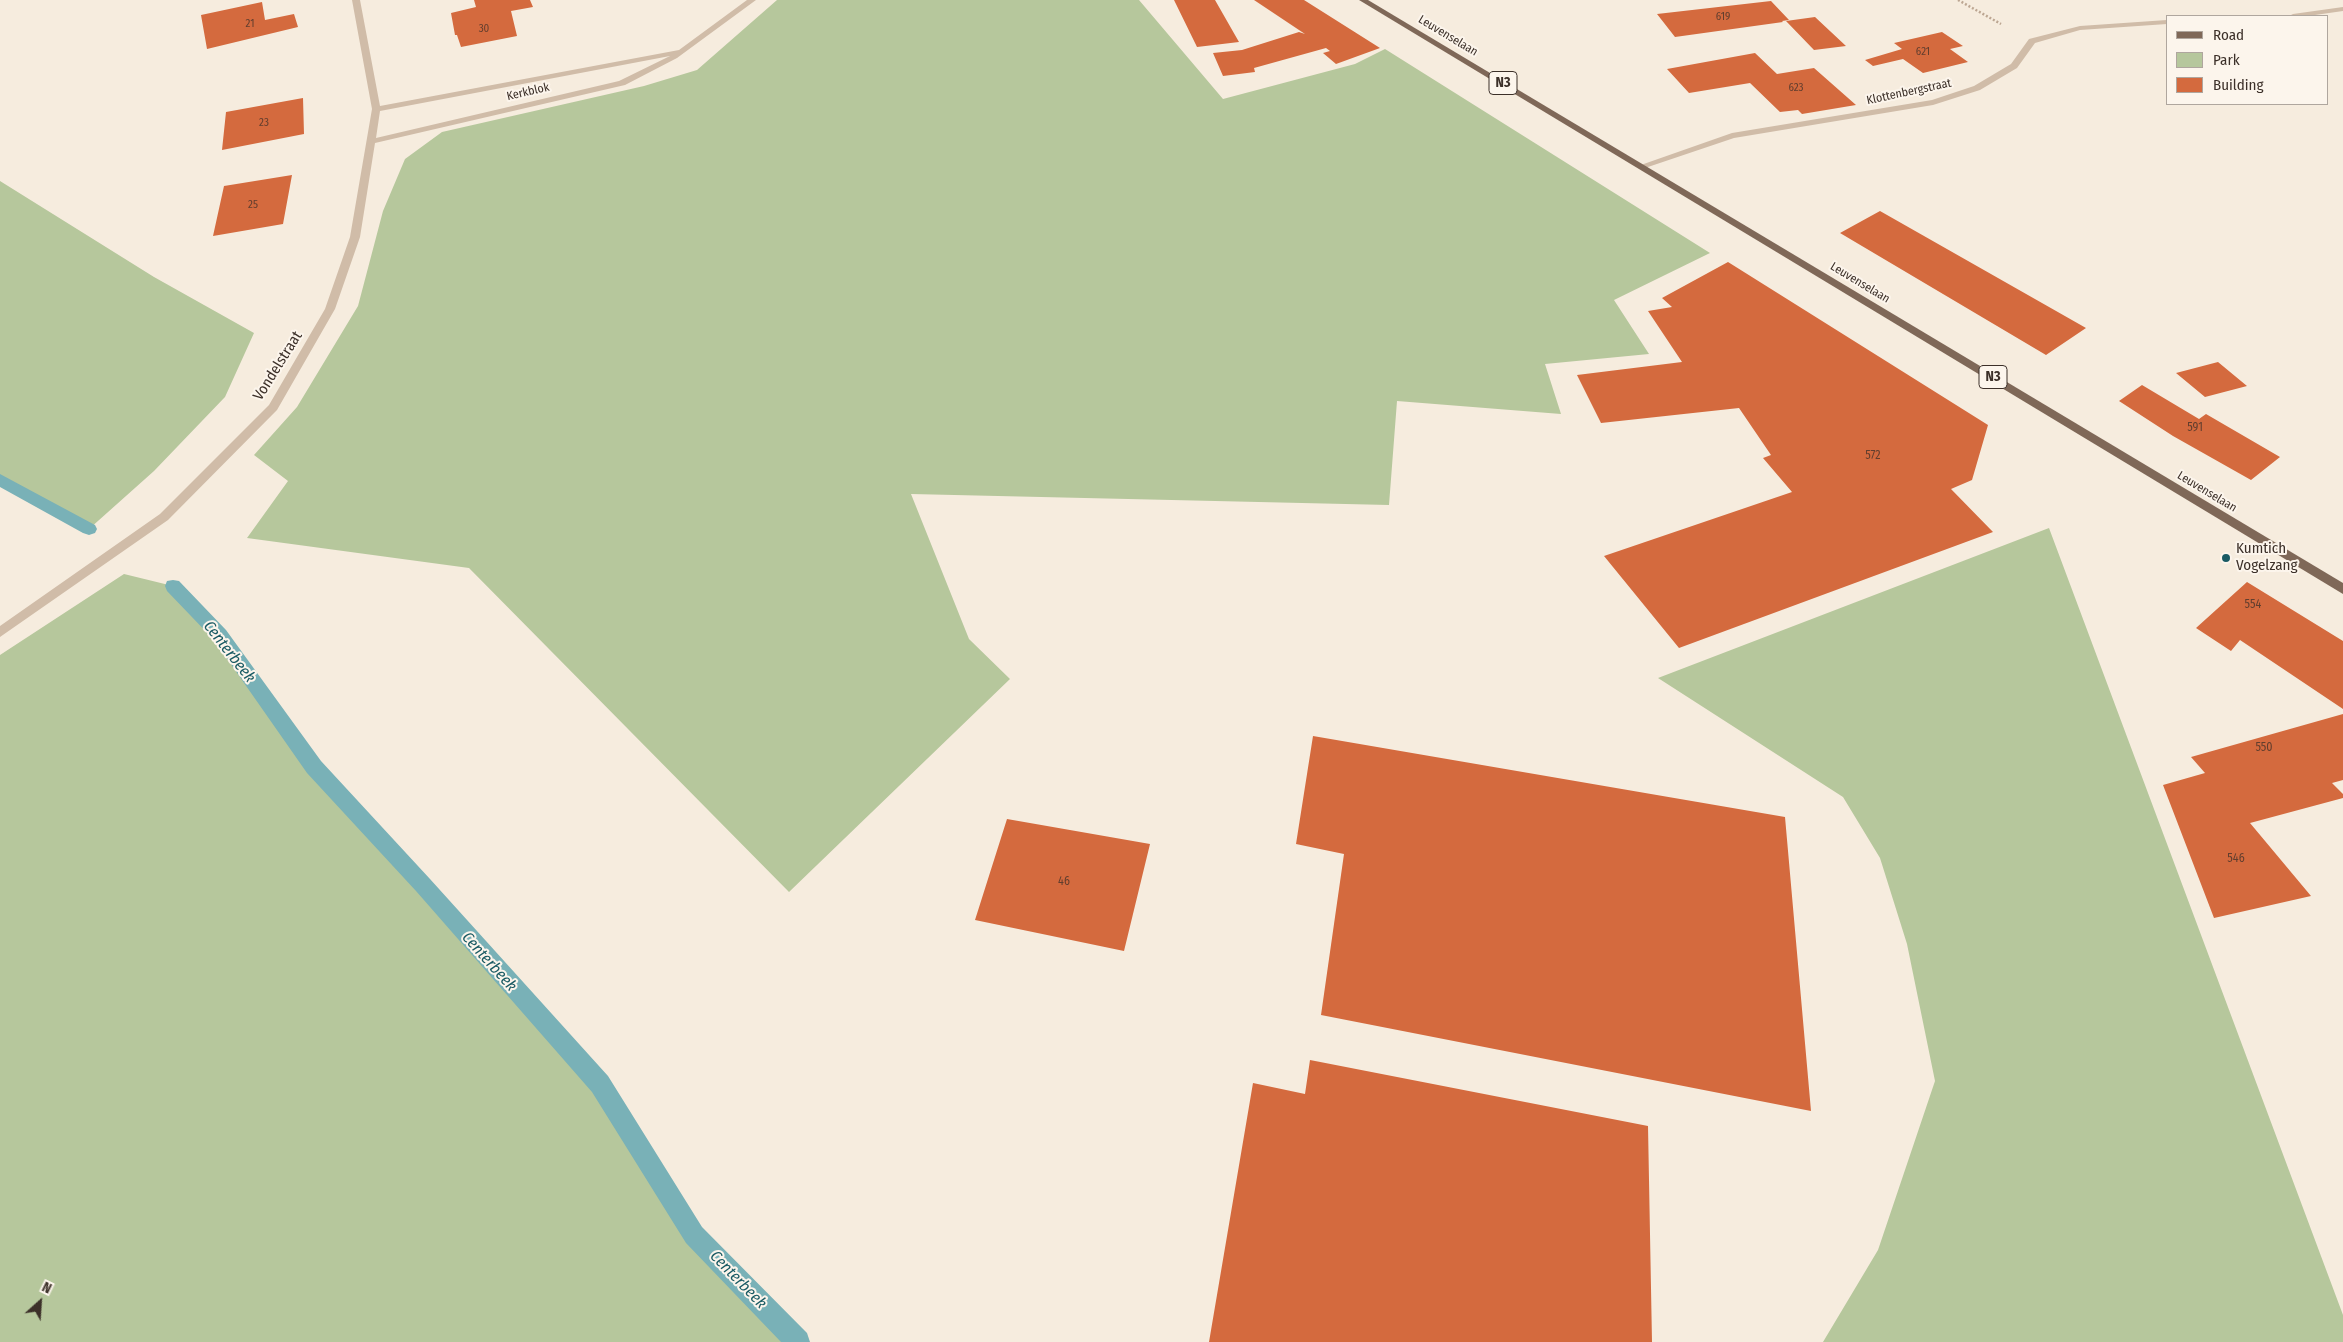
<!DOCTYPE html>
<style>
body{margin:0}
#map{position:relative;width:2343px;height:1342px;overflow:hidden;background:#f6ecde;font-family:"Fira Sans Condensed",sans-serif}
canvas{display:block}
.legend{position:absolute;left:2166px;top:15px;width:162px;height:90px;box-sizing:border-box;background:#fcf5ec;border:1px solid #afa69e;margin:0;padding:6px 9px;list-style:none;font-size:15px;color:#3c3029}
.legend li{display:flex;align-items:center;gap:10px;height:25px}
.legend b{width:25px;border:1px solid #afa69e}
.north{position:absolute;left:15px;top:1277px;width:50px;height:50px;-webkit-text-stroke:4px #fcf5ec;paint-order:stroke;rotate:26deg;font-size:14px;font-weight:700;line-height:20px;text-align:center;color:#3c3029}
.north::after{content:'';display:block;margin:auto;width:18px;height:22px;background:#3c3029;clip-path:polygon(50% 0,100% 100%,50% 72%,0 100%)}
</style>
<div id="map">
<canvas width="2343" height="1342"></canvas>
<ul class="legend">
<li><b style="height:6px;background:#7f6858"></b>Road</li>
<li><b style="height:14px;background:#b6c79c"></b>Park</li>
<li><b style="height:14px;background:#d46a3e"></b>Building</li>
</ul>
<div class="north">N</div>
</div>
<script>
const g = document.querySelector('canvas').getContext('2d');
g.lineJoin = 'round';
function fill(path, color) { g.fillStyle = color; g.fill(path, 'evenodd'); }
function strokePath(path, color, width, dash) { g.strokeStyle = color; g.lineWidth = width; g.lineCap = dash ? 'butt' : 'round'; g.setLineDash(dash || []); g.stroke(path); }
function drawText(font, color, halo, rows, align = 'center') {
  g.font = font + ' "Fira Sans Condensed",sans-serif'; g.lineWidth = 4; g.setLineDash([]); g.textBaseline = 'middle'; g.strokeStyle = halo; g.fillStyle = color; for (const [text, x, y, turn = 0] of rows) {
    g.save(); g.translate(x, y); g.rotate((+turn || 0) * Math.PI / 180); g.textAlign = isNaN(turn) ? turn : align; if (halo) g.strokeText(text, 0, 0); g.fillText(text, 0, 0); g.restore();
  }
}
fill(new Path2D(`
 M777,0H1139L1223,99L1355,64L1385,49L1710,253L1614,300L1649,354L1545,364L1561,414L1397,401L1389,505L911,494L969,639L1010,679L789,892L469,568L247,538L288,481L254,455L297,407L358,306L383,211L405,159L442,132L644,86L697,70Z
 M0,181L154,277L254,333L225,397L154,471L89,529L0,480Z
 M2049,528L2343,1315V1342H1823L1878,1250L1935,1081L1907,944L1880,858L1843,797L1658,678Z
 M124,574L173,586L220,635L314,768L423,885L600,1084L694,1235L798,1342H0V655Z`), '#b6c79c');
fill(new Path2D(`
 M0,474L95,525L97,529L95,533L89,535L83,533L0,487Z
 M173,580L179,581L226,630L321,761L430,879L608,1076L702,1227L807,1333L810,1342H781L686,1243L592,1092L416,891L307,773L214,640L167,591L165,586L167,581Z`), '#79b1b7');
fill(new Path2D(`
 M474,0H530L533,7L511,11L517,36L461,47L457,35H455L451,13L476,7Z
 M1174,0H1215L1239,42L1197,47Z
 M1254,0H1304L1380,48L1336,64L1323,53L1330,51L1326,48L1254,68L1255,72L1223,76L1213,53L1242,50L1299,32L1305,34Z
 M1771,1L1789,20L1782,21L1783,22L1675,37L1657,14Z
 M262,2L265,20L294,14L298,27L207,49L201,15Z
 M1815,17L1846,46L1814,50L1786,21Z
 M1942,32L1963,46L1950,49L1968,62L1923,73L1903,59L1873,66L1865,60L1902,49L1894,43Z
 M1755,53L1777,74L1814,68L1856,105L1802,114L1798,110L1780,112L1750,83L1689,93L1667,69Z
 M303,98L304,134L222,150L226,112Z
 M292,175L283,224L213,236L224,186Z
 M1880,211L2086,328L2046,355L1840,233Z
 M1728,262L1988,425L1972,480L1951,489L1993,532L1679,648L1604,556L1792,492L1763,458L1771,455L1739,408L1601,423L1577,375L1682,362L1648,311L1672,307L1662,298Z
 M2218,362L2247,386L2205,397L2176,373Z
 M2142,385L2199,419L2206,414L2280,457L2251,480L2173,436L2119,401Z
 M2247,582L2343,641V709L2240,640L2231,651L2196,628Z
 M2343,714V780L2332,783L2343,794V798L2250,823L2311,896L2214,918L2163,785L2205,773L2191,757Z
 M1313,736L1785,817L1811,1111L1321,1015L1344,854L1296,844Z
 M1007,819L1150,844L1124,951L975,920Z
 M1310,1060L1648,1126L1652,1342H1209L1253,1083L1305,1094Z`), '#d46a3e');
strokePath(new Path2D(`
 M1958,0L2001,24`), '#bca692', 2.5, [2, 2]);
fill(new Path2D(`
 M352,0H360L380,106L679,50L747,0H756L677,58L625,85L375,143L360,237L335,309L277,410L168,520L0,637V626L160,514L269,405L325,309L350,237L372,109ZM670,56L619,81L376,138L380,111Z
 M2343,7V11L2308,16H2289L2293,14Z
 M2167,20V24L2080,30L2035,43L2017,68L1980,90L1933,105L1734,138L1645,168L1638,166L1732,133L1932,100L1974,86L2011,64L2029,39L2080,26Z`), '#d0bca8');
fill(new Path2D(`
 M1359,0H1368L2343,583V594Z`), '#7f6858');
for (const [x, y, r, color] of [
 [2226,558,5,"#195a63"]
]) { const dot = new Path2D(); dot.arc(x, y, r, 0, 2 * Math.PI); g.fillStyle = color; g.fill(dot); strokePath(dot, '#fcf5ec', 2); }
drawText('11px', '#623e2e', null, [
 ["619",1723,17],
 ["21",250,24],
 ["30",484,29],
 ["621",1923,52],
 ["623",1796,88],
 ["23",264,123],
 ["25",253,205]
]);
drawText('12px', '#3c3029', '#fcf5ec', [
 ["Leuvenselaan",1448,36,31],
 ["Kerkblok",528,92,-13],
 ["Klottenbergstraat",1909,92,-12],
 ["Leuvenselaan",1860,283,31],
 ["Leuvenselaan",2207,492,31]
]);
drawText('12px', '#623e2e', null, [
 ["591",2195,428],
 ["572",1873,456],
 ["554",2253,605],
 ["550",2264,748],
 ["546",2236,859],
 ["46",1064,882]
]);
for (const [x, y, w] of [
 [1503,83,28],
 [1993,377,28]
]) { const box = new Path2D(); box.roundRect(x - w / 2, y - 11.5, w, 23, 4); g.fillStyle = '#fcf5ec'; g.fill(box); strokePath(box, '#3c3029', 1); }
drawText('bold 14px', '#3c3029', null, [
 ["N3",1503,83],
 ["N3",1993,377]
]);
drawText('15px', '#3c3029', '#fcf5ec', [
 ["Vondelstraat",278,366,-58]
]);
drawText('15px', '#3c3029', '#fcf5ec', [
 ["Kumtich",2236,549],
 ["Vogelzang",2236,566]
], 'left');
drawText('italic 16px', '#195a63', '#fcf5ec', [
 ["Centerbeek",229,652,52],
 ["Centerbeek",489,962,48],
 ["Centerbeek",738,1280,46]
]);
</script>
